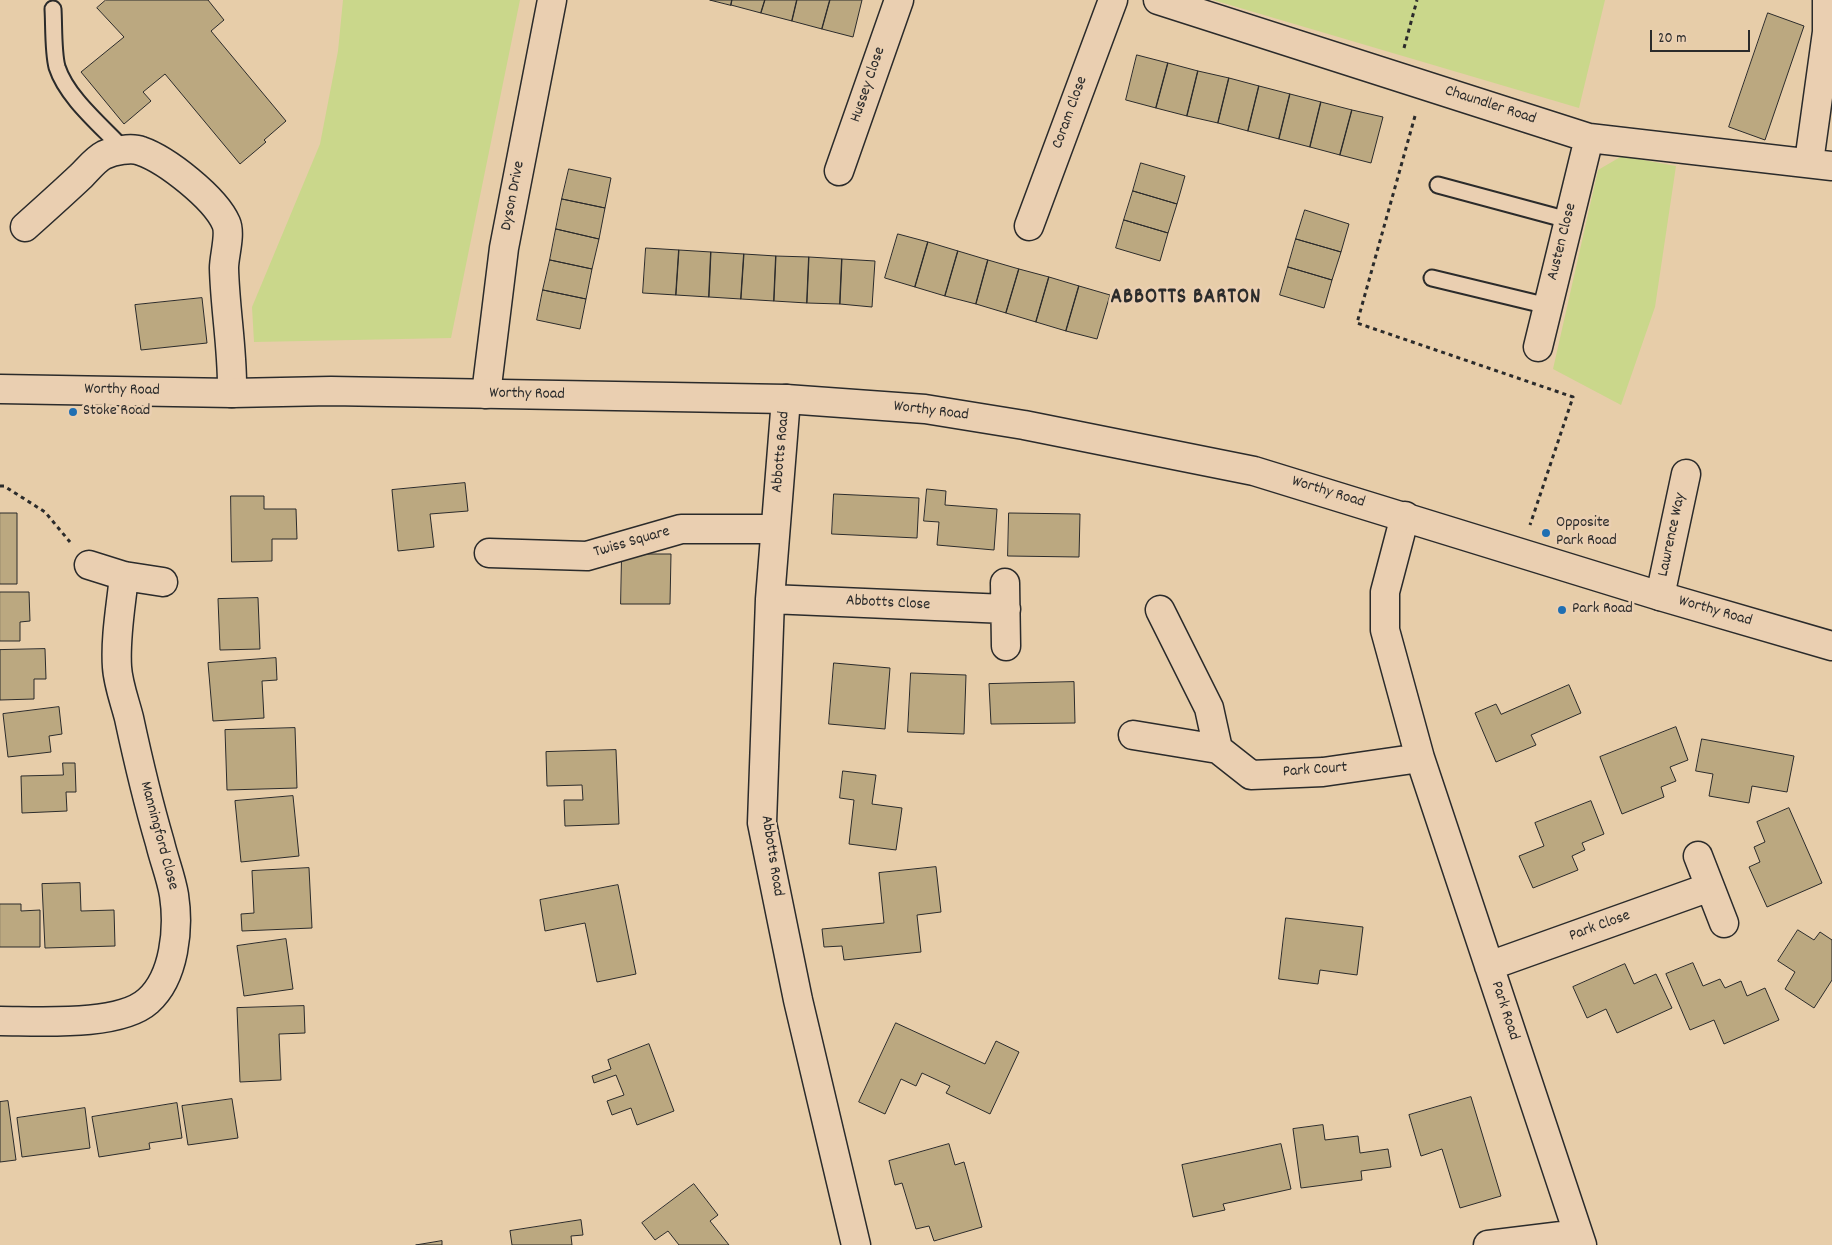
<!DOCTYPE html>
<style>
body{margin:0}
#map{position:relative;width:1832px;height:1245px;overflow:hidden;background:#e7cda9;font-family:Dekko,sans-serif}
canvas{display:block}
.scale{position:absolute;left:1650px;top:30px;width:100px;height:22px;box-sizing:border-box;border:2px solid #2b2b2b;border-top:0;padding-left:6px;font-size:15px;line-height:18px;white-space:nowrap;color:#2b2b2b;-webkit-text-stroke:4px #eacfb1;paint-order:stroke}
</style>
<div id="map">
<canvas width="1832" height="1245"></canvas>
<div class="scale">20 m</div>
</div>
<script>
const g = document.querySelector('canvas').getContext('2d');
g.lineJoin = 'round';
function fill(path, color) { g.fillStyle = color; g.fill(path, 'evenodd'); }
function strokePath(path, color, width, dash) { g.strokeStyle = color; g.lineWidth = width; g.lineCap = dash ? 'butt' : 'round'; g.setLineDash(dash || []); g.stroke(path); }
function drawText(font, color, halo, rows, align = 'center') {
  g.font = font + ' Dekko,sans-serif'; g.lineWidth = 5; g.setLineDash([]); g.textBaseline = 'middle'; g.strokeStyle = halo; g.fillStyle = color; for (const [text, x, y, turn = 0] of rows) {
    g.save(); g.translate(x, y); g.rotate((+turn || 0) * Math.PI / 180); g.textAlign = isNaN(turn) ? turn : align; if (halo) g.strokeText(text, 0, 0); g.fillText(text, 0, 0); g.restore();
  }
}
fill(new Path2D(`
 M343,0H520L451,338L254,342L252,307L320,144L338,51Z
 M1213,0H1605L1579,108Z
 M1622,156L1676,166L1655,307L1621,405L1553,369L1598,170Z`), '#cad78b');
const building = new Path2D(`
 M106,0H208L224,20L211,31L286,121L264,140L266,142L240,164L165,74L143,92L151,101L124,124L81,72L124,37L97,8Z
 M710,0H732L731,5Z
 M732,0H765L761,13L731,5Z
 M765,0H797L792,21L761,13Z
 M797,0H830L822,29L792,21Z
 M830,0H862L853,37L822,29Z
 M1768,13L1804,26L1765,140L1729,127Z
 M1137,55L1168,63L1156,108L1126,100Z
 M1168,63L1198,71L1187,116L1156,108Z
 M1198,71L1229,78L1218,123L1187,116Z
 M1229,78L1259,86L1248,131L1218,123Z
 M1259,86L1290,94L1279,139L1248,131Z
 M1290,94L1321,102L1310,147L1279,139Z
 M1321,102L1352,110L1340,155L1310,147Z
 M1352,110L1383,117L1371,163L1340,155Z
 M1141,163L1185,176L1177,204L1133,191Z
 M569,169L611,178L605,208L562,199Z
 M1133,191L1177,204L1168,233L1124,220Z
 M562,199L605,208L599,239L556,229Z
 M1305,210L1349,224L1341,252L1296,239Z
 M1124,220L1168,233L1160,261L1116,248Z
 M556,229L599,239L592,269L550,260Z
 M898,234L928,242L915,287L885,278Z
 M1296,239L1341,252L1332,280L1288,267Z
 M928,242L958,251L945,296L915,287Z
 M646,248L679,250L676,295L643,293Z
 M679,250L711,252L709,297L676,295Z
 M958,251L988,260L976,304L945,296Z
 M711,252L744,254L741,299L709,297Z
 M744,254L776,256L774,301L741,299Z
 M776,256L809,257L807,303L774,301Z
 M809,257L842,259L840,304L807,303Z
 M842,259L875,261L872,307L840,304Z
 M550,260L592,269L586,299L543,290Z
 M988,260L1019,269L1006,313L976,304Z
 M1288,267L1332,280L1324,308L1280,295Z
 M1019,269L1049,277L1036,322L1006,313Z
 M1049,277L1079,286L1066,331L1036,322Z
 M1079,286L1110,295L1097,339L1066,331Z
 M543,290L586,299L580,329L537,320Z
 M202,298L207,343L141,350L135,305Z
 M465,483L468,511L430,514L434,547L398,551L392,490Z
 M927,489L946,491L945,505L997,509L994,550L937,545L939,522L924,521Z
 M834,494L919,498L917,538L832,534Z
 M231,496H264V509H296L297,539H272V561L232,562Z
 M0,513H17V584H0Z
 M1009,513L1080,514L1079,557L1008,556Z
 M622,554H671L670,604H621Z
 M0,592H29L30,621L20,622V641H0Z
 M258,598L260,649L220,650L218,599Z
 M45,649L46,679H34V699L0,700V650Z
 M276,658L277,680L262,681L264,718L213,721L208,663Z
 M834,663L890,668L885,729L829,724Z
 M911,673L966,675L964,734L908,732Z
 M1074,682L1075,723L991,724L989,684Z
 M1569,685L1581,713L1531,735L1536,745L1496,762L1475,713L1496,704L1501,714Z
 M59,707L62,734L49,736L51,752L8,757L3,714Z
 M1676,727L1688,760L1670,767L1676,781L1661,787L1664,797L1622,814L1600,757Z
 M295,728L297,788L227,790L225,730Z
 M1702,739L1794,756L1787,792L1752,786L1749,803L1709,796L1713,774L1696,771Z
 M616,750L619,824L565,826L564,800H583L582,785L547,786L546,752Z
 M63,763H75L76,792H66L67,811L22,813L21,776L63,775Z
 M843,771L876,775L872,804L902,808L896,850L849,844L854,800L840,798Z
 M293,796L299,856L241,862L235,801Z
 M1591,801L1604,834L1582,843L1585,850L1572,856L1578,870L1533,888L1519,856L1544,846L1535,823Z
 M1789,808L1822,883L1767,907L1749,867L1760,862L1754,847L1765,842L1757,822Z
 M936,867L941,912L917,915L921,952L844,960L842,946L824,947L822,929L884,923L879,873Z
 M309,868L312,928L242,931L241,914L254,913L252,871Z
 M80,883L81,911L114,910L115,946L45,948L42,884Z
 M618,885L636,974L597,982L585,923L545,931L540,900Z
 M0,904H21V911L40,910V947H0Z
 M1286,918L1363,927L1357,975L1320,970L1318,984L1279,979Z
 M1798,930L1814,940L1820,932L1832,940V980L1814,1008L1785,989L1795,972L1778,961Z
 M286,939L293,989L244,996L237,946Z
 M1693,963L1703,986L1720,979L1725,988L1741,981L1747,996L1765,988L1779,1020L1724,1044L1714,1020L1690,1030L1666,974Z
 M1625,964L1634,984L1656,974L1672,1008L1617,1033L1606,1009L1587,1018L1573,987Z
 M304,1006L305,1033L279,1034L281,1080L240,1082L237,1008Z
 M896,1023L985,1064L996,1041L1019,1052L990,1114L946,1093L950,1086L922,1073L916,1086L901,1079L885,1114L859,1102Z
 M649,1044L674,1111L637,1125L631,1108L612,1115L607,1101L624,1095L616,1075L594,1083L592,1076L611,1069L608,1060Z
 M1471,1097L1501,1196L1460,1208L1442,1149L1421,1156L1409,1115Z
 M232,1099L238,1138L188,1145L182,1106Z
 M8,1101L16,1160L0,1162V1102Z
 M177,1103L182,1138L149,1143L150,1149L99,1157L92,1117Z
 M85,1108L90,1148L22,1157L17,1118Z
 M1323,1125L1325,1140L1358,1136L1360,1153L1388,1149L1391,1167L1361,1171L1362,1180L1301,1188L1293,1129Z
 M949,1144L955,1165L964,1162L982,1227L934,1241L929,1226L916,1229L902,1183L895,1185L889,1161Z
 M1281,1144L1291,1189L1223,1204L1225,1210L1193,1217L1182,1165Z
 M694,1184L718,1215L710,1221L729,1245H679L668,1231L655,1240L642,1223Z
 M581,1220L583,1235L571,1236L572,1245H512L510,1231Z
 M442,1241V1245H416Z`);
fill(building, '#bba880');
strokePath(building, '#2b2b2b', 1);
const lane = new Path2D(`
 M53,9C54,25 53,52 57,67C67,98 102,126 124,150
 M1438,185L1568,220
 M1432,278L1548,306`);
const street = new Path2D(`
 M1158,0L1589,138L1832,166
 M1809,162L1827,32V0
 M839,171L899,0
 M1029,226L1113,0
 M25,227C44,210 63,193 81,176C88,169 96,159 104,155C113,151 131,147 141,151C167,160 215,198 226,223C231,234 224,256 224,268C225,310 233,351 232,393
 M1538,347L1589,138
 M486,394L504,248L552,0
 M786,399L770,599L762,823L798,1000L856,1245
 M1405,516L1385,592V630L1420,758L1582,1245
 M489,553L587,556L681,529H775
 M89,565L124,576L163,582
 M1005,583L1006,646
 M1660,596L1686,474
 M770,599L1006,609
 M1160,610L1209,708L1218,749
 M1133,735L1218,749L1251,775L1323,772L1420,758
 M1698,856L1724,923
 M1489,966L1710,887
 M0,1021C38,1021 119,1027 148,1001C175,977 179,928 174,895C171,877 164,860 160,843C148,802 138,760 129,718C125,702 118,684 117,667C115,637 121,606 124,576
 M1488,1245L1578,1234`);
const secondary = new Path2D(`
 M0,389L232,393L331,391L786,399L925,409L1024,425L1254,471L1660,596L1832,646`);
strokePath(lane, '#2b2b2b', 19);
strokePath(street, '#2b2b2b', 31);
strokePath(secondary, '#2b2b2b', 31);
strokePath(new Path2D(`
 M1404,48L1417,0
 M1415,116L1357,323L1573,397L1530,525
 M0,486H4L45,512L70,542`), '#2b2b2b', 3, [4, 4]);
strokePath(lane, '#eacfb1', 15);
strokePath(street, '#eacfb1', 28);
strokePath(secondary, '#eacfb1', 28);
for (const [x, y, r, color] of [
 [73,412,5,"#1f6fb2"],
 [1546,533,5,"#1f6fb2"],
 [1562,610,5,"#1f6fb2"]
]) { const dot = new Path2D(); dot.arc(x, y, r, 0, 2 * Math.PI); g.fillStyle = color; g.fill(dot); strokePath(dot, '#eacfb1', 2); }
drawText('16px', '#2b2b2b', '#eacfb1', [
 ["Hussey Close",869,85,-71],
 ["Chaundler Road",1490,106,18],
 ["Coram Close",1071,113,-70],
 ["Dyson Drive",514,196,-79],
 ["Austen Close",1563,242,-76],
 ["Worthy Road",122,391,1],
 ["Worthy Road",527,395,1],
 ["Worthy Road",931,412,7],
 ["Abbotts Road",782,452,-85],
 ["Worthy Road",1328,493,17],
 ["Lawrence Way",1673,535,-78],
 ["Twiss Square",632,543,-16],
 ["Abbotts Close",888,604,3],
 ["Worthy Road",1715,612,16],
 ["Park Court",1315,771,-4],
 ["Manningford Close",158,836,75],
 ["Abbotts Road",771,856,81],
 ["Park Close",1600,927,-20],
 ["Park Road",1504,1011,72]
]);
drawText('16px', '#2b2b2b', '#eacfb1', [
 ["Stoke Road",83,412],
 ["Opposite",1556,524],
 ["Park Road",1556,542],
 ["Park Road",1572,610]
], 'left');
g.letterSpacing = '1px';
drawText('bold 21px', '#2b2b2b', '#eacfb1', [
 ["ABBOTTS BARTON",1186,299]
]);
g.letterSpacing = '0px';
</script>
